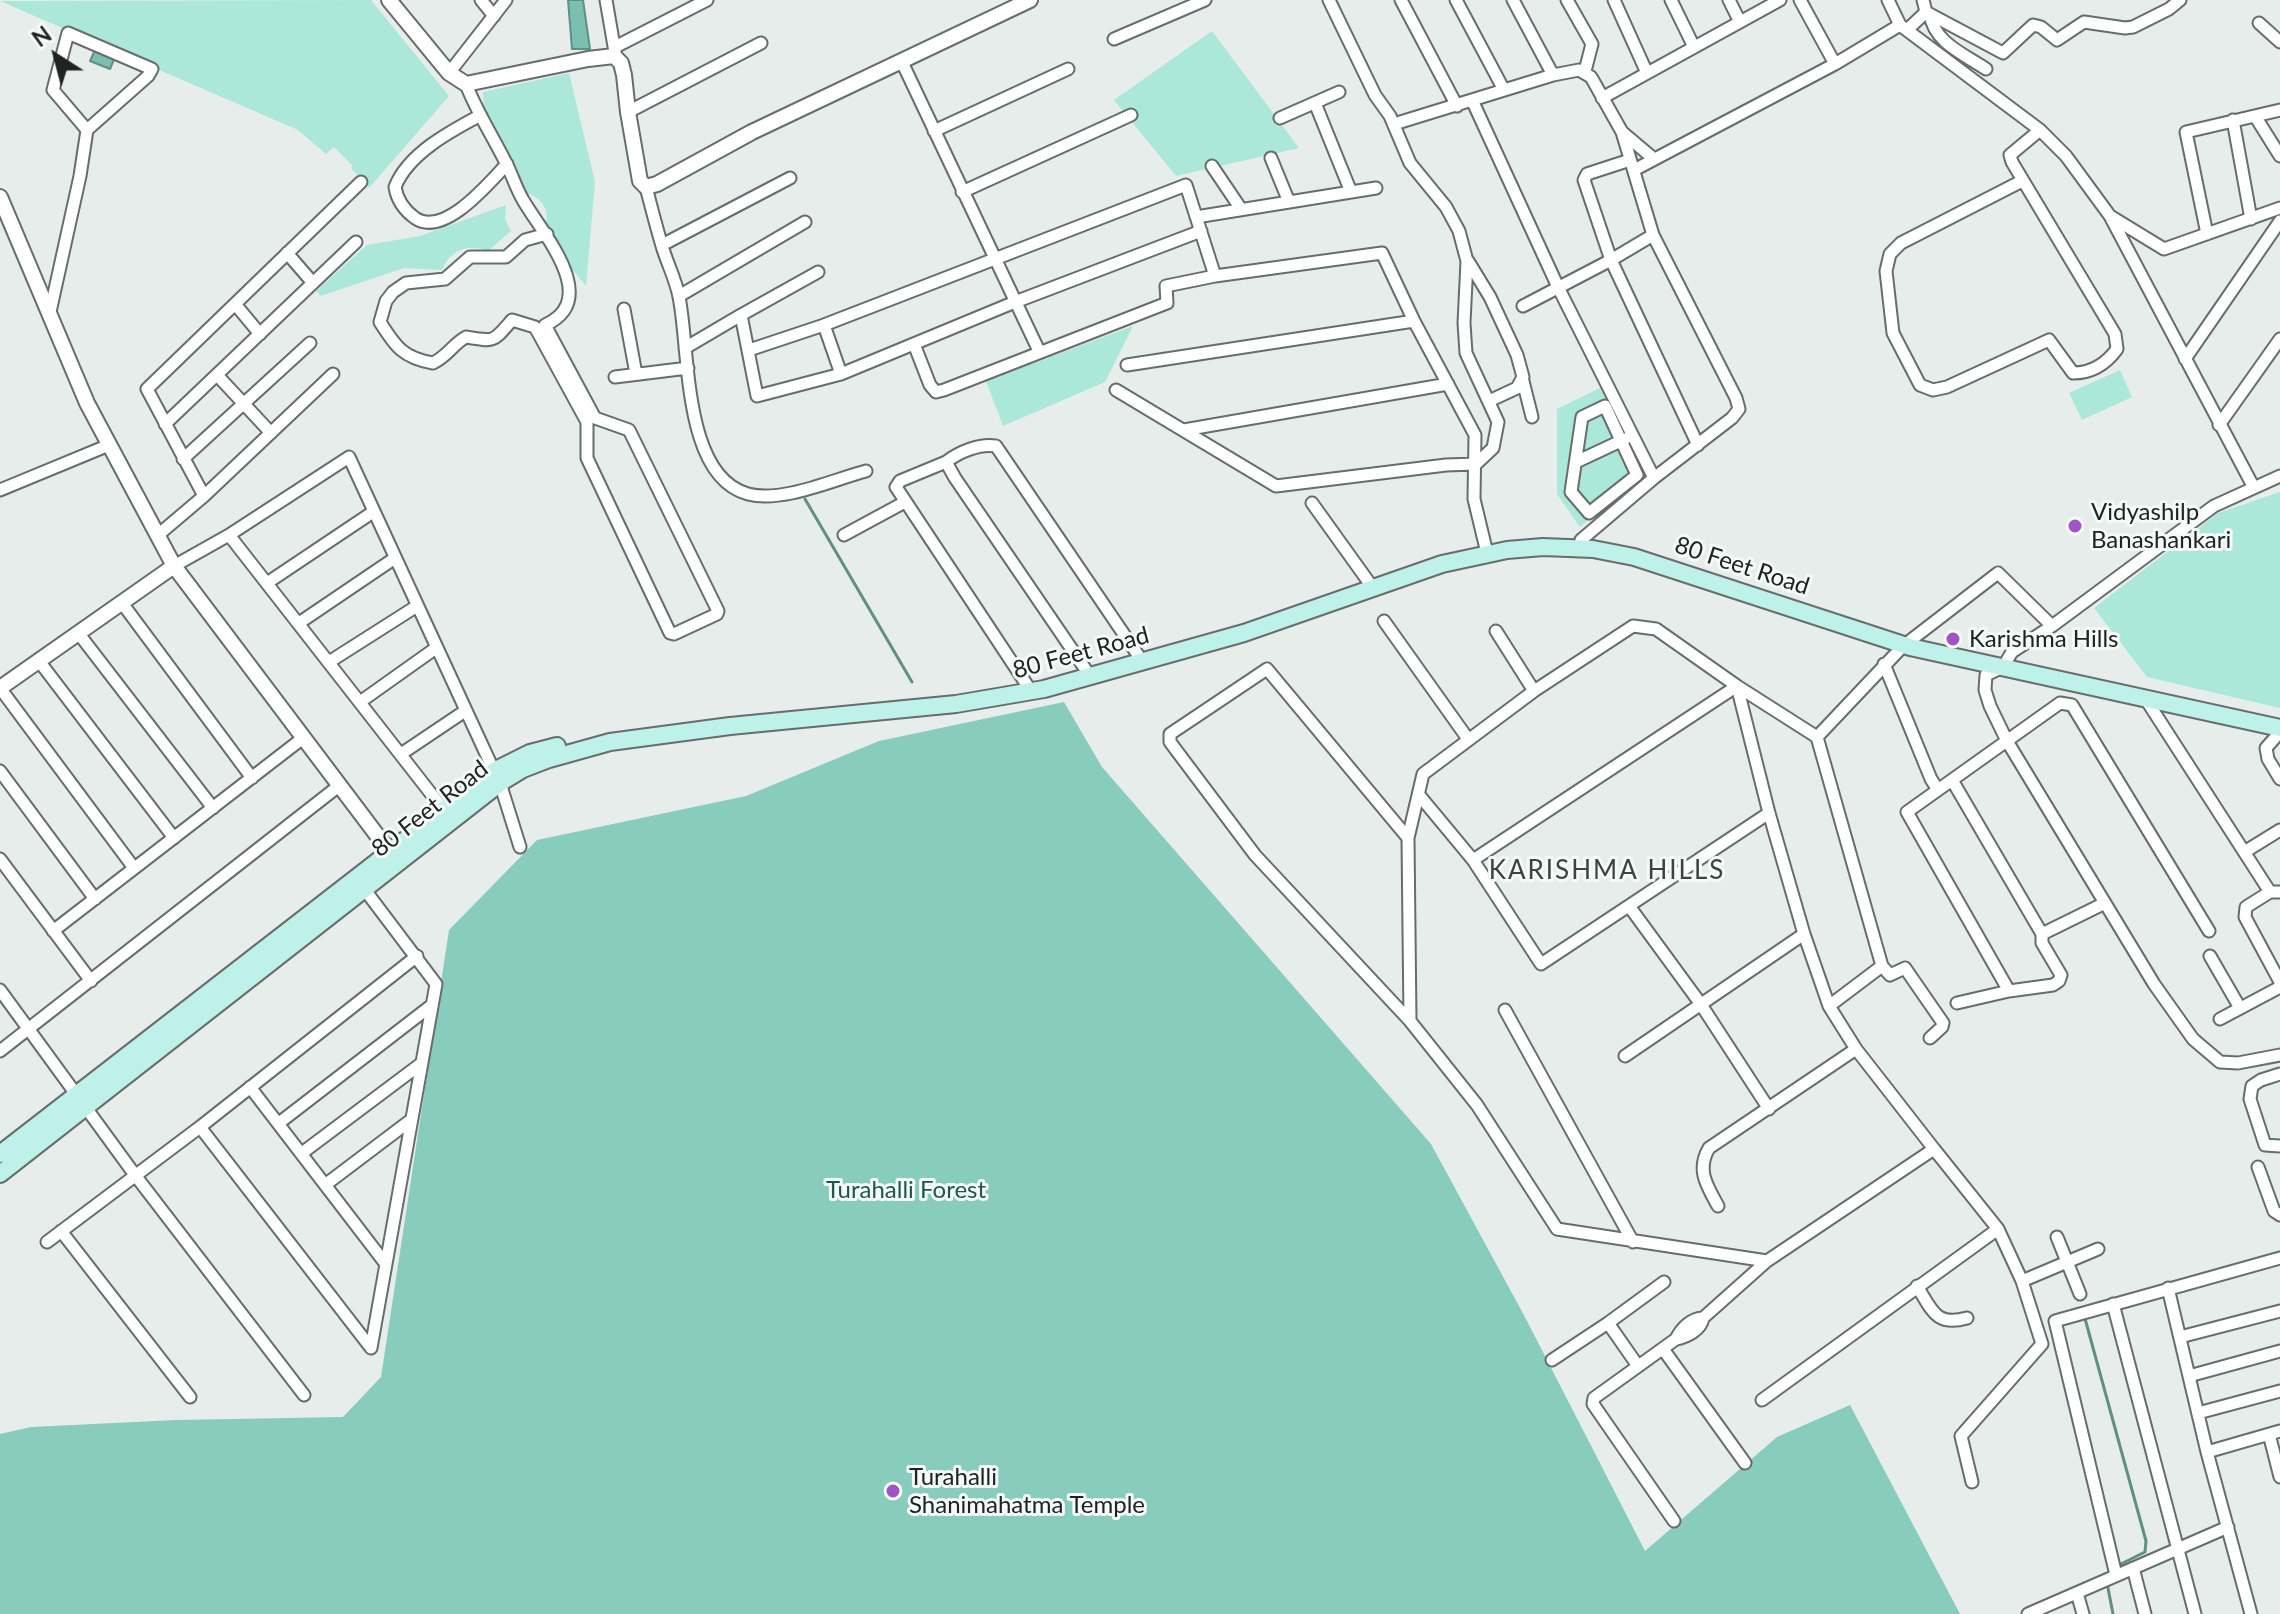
<!DOCTYPE html>
<style>
body{margin:0}
#map{position:relative;width:2280px;height:1614px;overflow:hidden;background:#e6edeb;font-family:Lato,sans-serif}
canvas{display:block}
.north{position:absolute;left:16px;top:16px;width:80px;height:80px;-webkit-text-stroke:6px #f3faf8;paint-order:stroke;rotate:324deg;font-size:22px;font-weight:700;line-height:32px;text-align:center;color:#202322}
.north::after{content:'';display:block;margin:auto;width:28px;height:36px;background:#202322;clip-path:polygon(50% 0,100% 100%,50% 72%,0 100%)}
</style>
<div id="map">
<canvas width="2280" height="1614"></canvas>
<div class="north">N</div>
</div>
<script>
const g = document.querySelector('canvas').getContext('2d');
g.lineJoin = 'round';
function fill(path, color) { g.fillStyle = color; g.fill(path, 'evenodd'); }
function strokePath(path, color, width, dash) { g.strokeStyle = color; g.lineWidth = width; g.lineCap = dash ? 'butt' : 'round'; g.setLineDash(dash || []); g.stroke(path); }
function drawText(font, color, halo, rows, align = 'center') {
  g.font = font + ' Lato,sans-serif'; g.lineWidth = 6; g.setLineDash([]); g.textBaseline = 'middle'; g.strokeStyle = halo; g.fillStyle = color; for (const [text, x, y, turn = 0] of rows) {
    g.save(); g.translate(x, y); g.rotate((+turn || 0) * Math.PI / 180); g.textAlign = isNaN(turn) ? turn : align; if (halo) g.strokeText(text, 0, 0); g.fillText(text, 0, 0); g.restore();
  }
}
fill(new Path2D(`
 M371,0L449,96L369,188L351,168L353,166L334,147L326,154L298,130L0,1Z
 M1212,31L1299,148L1176,176L1114,100Z
 M569,73L595,182L586,286L542,233C552,216 546,200 527,193L484,117L483,92Z
 M506,205L505,219L511,231L488,251C468,243 450,250 442,270L404,268L321,296L316,291L367,245L420,236Z
 M1133,326L1105,382L1003,426L986,381Z
 M2120,370L2132,397L2082,420L2069,393Z
 M1602,387L1647,474L1580,527L1557,494V409Z
 M2280,492V708L2147,677L2094,608L2218,513Z`), '#abe8da');
fill(new Path2D(`
 M1064,702L1102,767L1431,1144L1526,1319L1645,1551L1777,1437L1850,1405L1960,1614H0V1434L31,1427L176,1420L343,1417L381,1377L449,930L537,840L746,796L879,741Z`), '#88ccbd');
const water = new Path2D(`
 M568,0H583L590,49H572Z
 M95,50L115,57L110,69L90,61Z`);
fill(water, '#7bbfb0');
strokePath(water, '#609085', 2);
strokePath(new Path2D(`
 M805,499L912,682
 M2084,1315L2146,1541L2145,1552L2117,1566
 M2107,1583L2113,1614`), '#609085', 3);
const minor = new Path2D(`
 M481,0L494,16
 M606,0L615,52
 M1401,0L1457,106
 M1456,0L1504,90
 M1513,0L1553,75
 M1567,0L1592,44L1585,71
 M1614,0L1647,73
 M1671,0L1694,47
 M1729,0L1740,22
 M1800,0L1835,64
 M1888,0L1900,25
 M1923,0L1926,12L2003,53L2033,25L2041,27L2057,40L2084,22L2125,28L2133,27L2169,9L2180,0
 M1930,14C1934,43 1964,54 1986,69
 M2259,23L2280,42
 M1907,30L1926,12
 M1114,39L1205,0
 M615,47L707,0
 M901,60L1039,351
 M449,73L506,0
 M466,84C477,113 494,138 508,167C513,178 517,190 523,200C541,232 603,299 545,325L595,418L629,430L632,436L718,611L717,614L674,634L670,633L587,458V422L535,327L512,320C493,342 495,342 466,337C453,344 448,356 433,363C403,358 395,346 380,322L386,301L393,292L406,283L445,279L470,257H506L525,240L547,234
 M1602,98L1780,0
 M1472,100L1558,287L1654,478
 M1315,103L1351,192
 M628,112L761,43
 M479,116C449,132 408,154 395,187C397,200 404,210 415,218C444,238 489,183 507,164
 M2255,116L2280,156
 M1280,118L1339,92
 M2233,120L2251,219
 M1394,124L1553,75L1579,70L1591,77L1622,132L1653,235L1736,398L1739,409L1732,418L1654,478L1581,540
 M934,131L1068,69
 M1622,132L1654,159
 M1271,158L1289,202
 M1630,160L1587,174L1584,180L1611,260L1698,445
 M1212,166L1241,209
 M1634,170L1835,64L1900,25L2040,130L2066,156L2110,216L2164,249L2280,208
 M2022,181L1901,243L1890,254L1886,271L1893,333L1920,385L1933,390L1947,387L2049,340L2073,373C2092,373 2106,364 2117,349L2115,334L2012,162L2010,155L2040,130
 M646,187C651,206 656,226 662,246C667,263 676,280 679,297C690,350 682,476 748,494C782,503 832,480 866,471
 M962,192L1131,115
 M1196,217L1376,188
 M2111,218L2253,486
 M2207,234L2186,132L2280,110
 M662,245L790,178
 M287,253L313,283
 M1468,261L1490,297L1517,355L1523,377L1517,388L1489,401
 M679,296L805,222
 M235,304L260,334
 M1523,306L1611,260L1653,235
 M624,309L636,374
 M50,312L80,176L87,130L148,76L152,69L68,33L53,90L87,130
 M741,315L818,272
 M824,325L841,374
 M914,344L930,385L936,392L944,390L1167,303L1166,286L1215,276
 M685,348L741,315L757,396L841,374L1015,302L1201,231
 M749,350L824,325L1186,185L1215,276L1382,253L1414,321L1475,435L1474,499L1487,553
 M2185,359L2280,221
 M1127,365L1414,321
 M217,375L271,433
 M615,377L688,368
 M1523,381L1532,417
 M1116,390L1276,486L1446,465L1476,464L1493,448L1498,422L1466,353L1464,323L1467,261L1459,231L1446,207L1410,163L1390,116L1375,95L1329,0
 M1605,406L1637,475L1589,513L1571,492L1582,417Z
 M165,424L356,242
 M2219,425L2280,339
 M1184,430L1448,384
 M183,459L310,343
 M946,462L900,481L896,487L1027,685
 M1576,462L1625,439
 M2280,476L2214,506L2052,626L2012,652L2003,667L1986,675L1985,690L1990,706L2007,741L2154,984L2193,1039L2220,1062L2238,1063L2280,1055
 M0,490L109,445
 M204,496L147,389L361,182
 M1312,503L1373,588
 M158,535L204,496L333,374
 M229,535L443,809
 M844,535L905,502
 M174,566L229,535L349,457L494,771
 M267,583L373,512
 M122,603L252,778
 M1384,621L1468,739
 M299,623L395,558
 M1496,631L1534,691
 M79,634L213,808
 M1911,640L1998,573L2052,626
 M39,661L174,838
 M329,662L417,606
 M1884,664L1931,779L1938,790
 M1086,670L955,478L946,462C959,452 980,443 996,446L1138,655
 M0,688L134,868
 M2145,698L2270,892H2280
 M360,702L436,648
 M2280,732L2266,748L2268,759L2280,779
 M1817,737L1882,966L1829,1006
 M401,754L465,711
 M0,771L95,899
 M1952,780L2042,934
 M500,783L520,847
 M1419,795L1473,860L1541,964L1769,813
 M1408,838L1267,669L1170,734V742L1255,855L1410,1021L1477,1105L1557,1229L1767,1261L1934,1149L1856,1049L1829,1006L1804,934L1769,813L1737,686L1656,629L1633,626L1534,691L1423,774L1408,838L1410,1021
 M2246,851L2280,830
 M0,859L91,981
 M1473,860L1737,686L1817,737L1904,645
 M365,890L436,984L371,1348
 M2270,892L2246,907L2245,917L2280,982
 M1629,906L1700,1003L1769,1109
 M53,931L303,738
 M2210,956L2240,1008
 M1882,966L1890,975L1905,968L1943,1023L1942,1027L1930,1038
 M0,990L135,1175L304,1395
 M2009,991L1907,812L2060,703L2072,705L2209,931
 M1957,1003L2009,991L2053,985L2059,981L2061,975L2042,943V934L2105,903
 M1505,1010L1633,1242
 M2220,1019L2280,987
 M0,1051L340,785
 M1625,1056L1804,934
 M2280,1074L2261,1080L2252,1086L2250,1099L2265,1145L2280,1146
 M250,1087L385,1263
 M279,1123L432,1005
 M200,1127L371,1348
 M1934,1149L1998,1229L2022,1281L2042,1344L1961,1436L1972,1482
 M302,1153L422,1063
 M2258,1167L2274,1211L2280,1215
 M325,1185L411,1120
 M1718,1206C1707,1186 1696,1170 1709,1148L1856,1049
 M61,1231L190,1397
 M2057,1237L2080,1294
 M47,1242L200,1127L417,956
 M2022,1281L2098,1249
 M1917,1286C1932,1310 1936,1327 1967,1318
 M2168,1288L2207,1452L2251,1614
 M2113,1304L2195,1614
 M1608,1323L1664,1282
 M2180,1337L2280,1311
 M1676,1339C1681,1329 1691,1318 1703,1318
 M1663,1349L1745,1463
 M1552,1360L1608,1323L1638,1366
 M2189,1376L2280,1351
 M1762,1400L1998,1229
 M2198,1413L2280,1391
 M2269,1434L2280,1477
 M2207,1452L2280,1431
 M1674,1521L1593,1404L1594,1398L1676,1339C1687,1337 1701,1330 1703,1318L1767,1261
 M2133,1568L2145,1614
 M2116,1575L2055,1321L2280,1258
 M2077,1593L2083,1614
 M2028,1614L2228,1527`);
const tertiary = new Path2D(`
 M389,0L449,73L466,84L588,59L614,56L621,63L624,75L628,112L640,181L646,187L657,184L752,132L1030,0
 M0,197L87,403L174,566L395,859
 M0,688L174,566`);
const secondary = new Path2D(`
 M0,1154L494,771L530,753L557,746
 M0,1174L500,783L523,769L549,759L610,742L730,726L956,704L1044,689L1244,633L1442,564L1507,550L1543,547L1593,549L1634,557L1910,647L2280,728`);
strokePath(minor, '#676d6b', 15);
strokePath(tertiary, '#676d6b', 18);
strokePath(secondary, '#676d6b', 20);
strokePath(minor, '#fff', 11);
strokePath(tertiary, '#fff', 14);
strokePath(secondary, '#bef1e9', 16);
for (const [x, y, r, color] of [
 [2075,526,8,"#a055c7"],
 [1953,639,8,"#a055c7"],
 [893,1491,8,"#a055c7"]
]) { const dot = new Path2D(); dot.arc(x, y, r, 0, 2 * Math.PI); g.fillStyle = color; g.fill(dot); strokePath(dot, '#f3faf8', 3); }
drawText('24px', '#202322', '#f3faf8', [
 ["Vidyashilp",2091,512],
 ["Banashankari",2091,540],
 ["Karishma Hills",1969,639],
 ["Turahalli",909,1477],
 ["Shanimahatma Temple",909,1505]
], 'left');
drawText('24px', '#202322', '#f3faf8', [
 ["80 Feet Road",1742,566,18],
 ["80 Feet Road",1081,653,-15],
 ["80 Feet Road",430,809,-38]
]);
drawText('24px', '#1e574d', '#f3faf8', [
 ["Turahalli Forest",906,1190]
]);
g.letterSpacing = '2px';
drawText('26px', '#3e4342', '#f3faf8', [
 ["KARISHMA HILLS",1607,871]
]);
g.letterSpacing = '0px';
</script>
